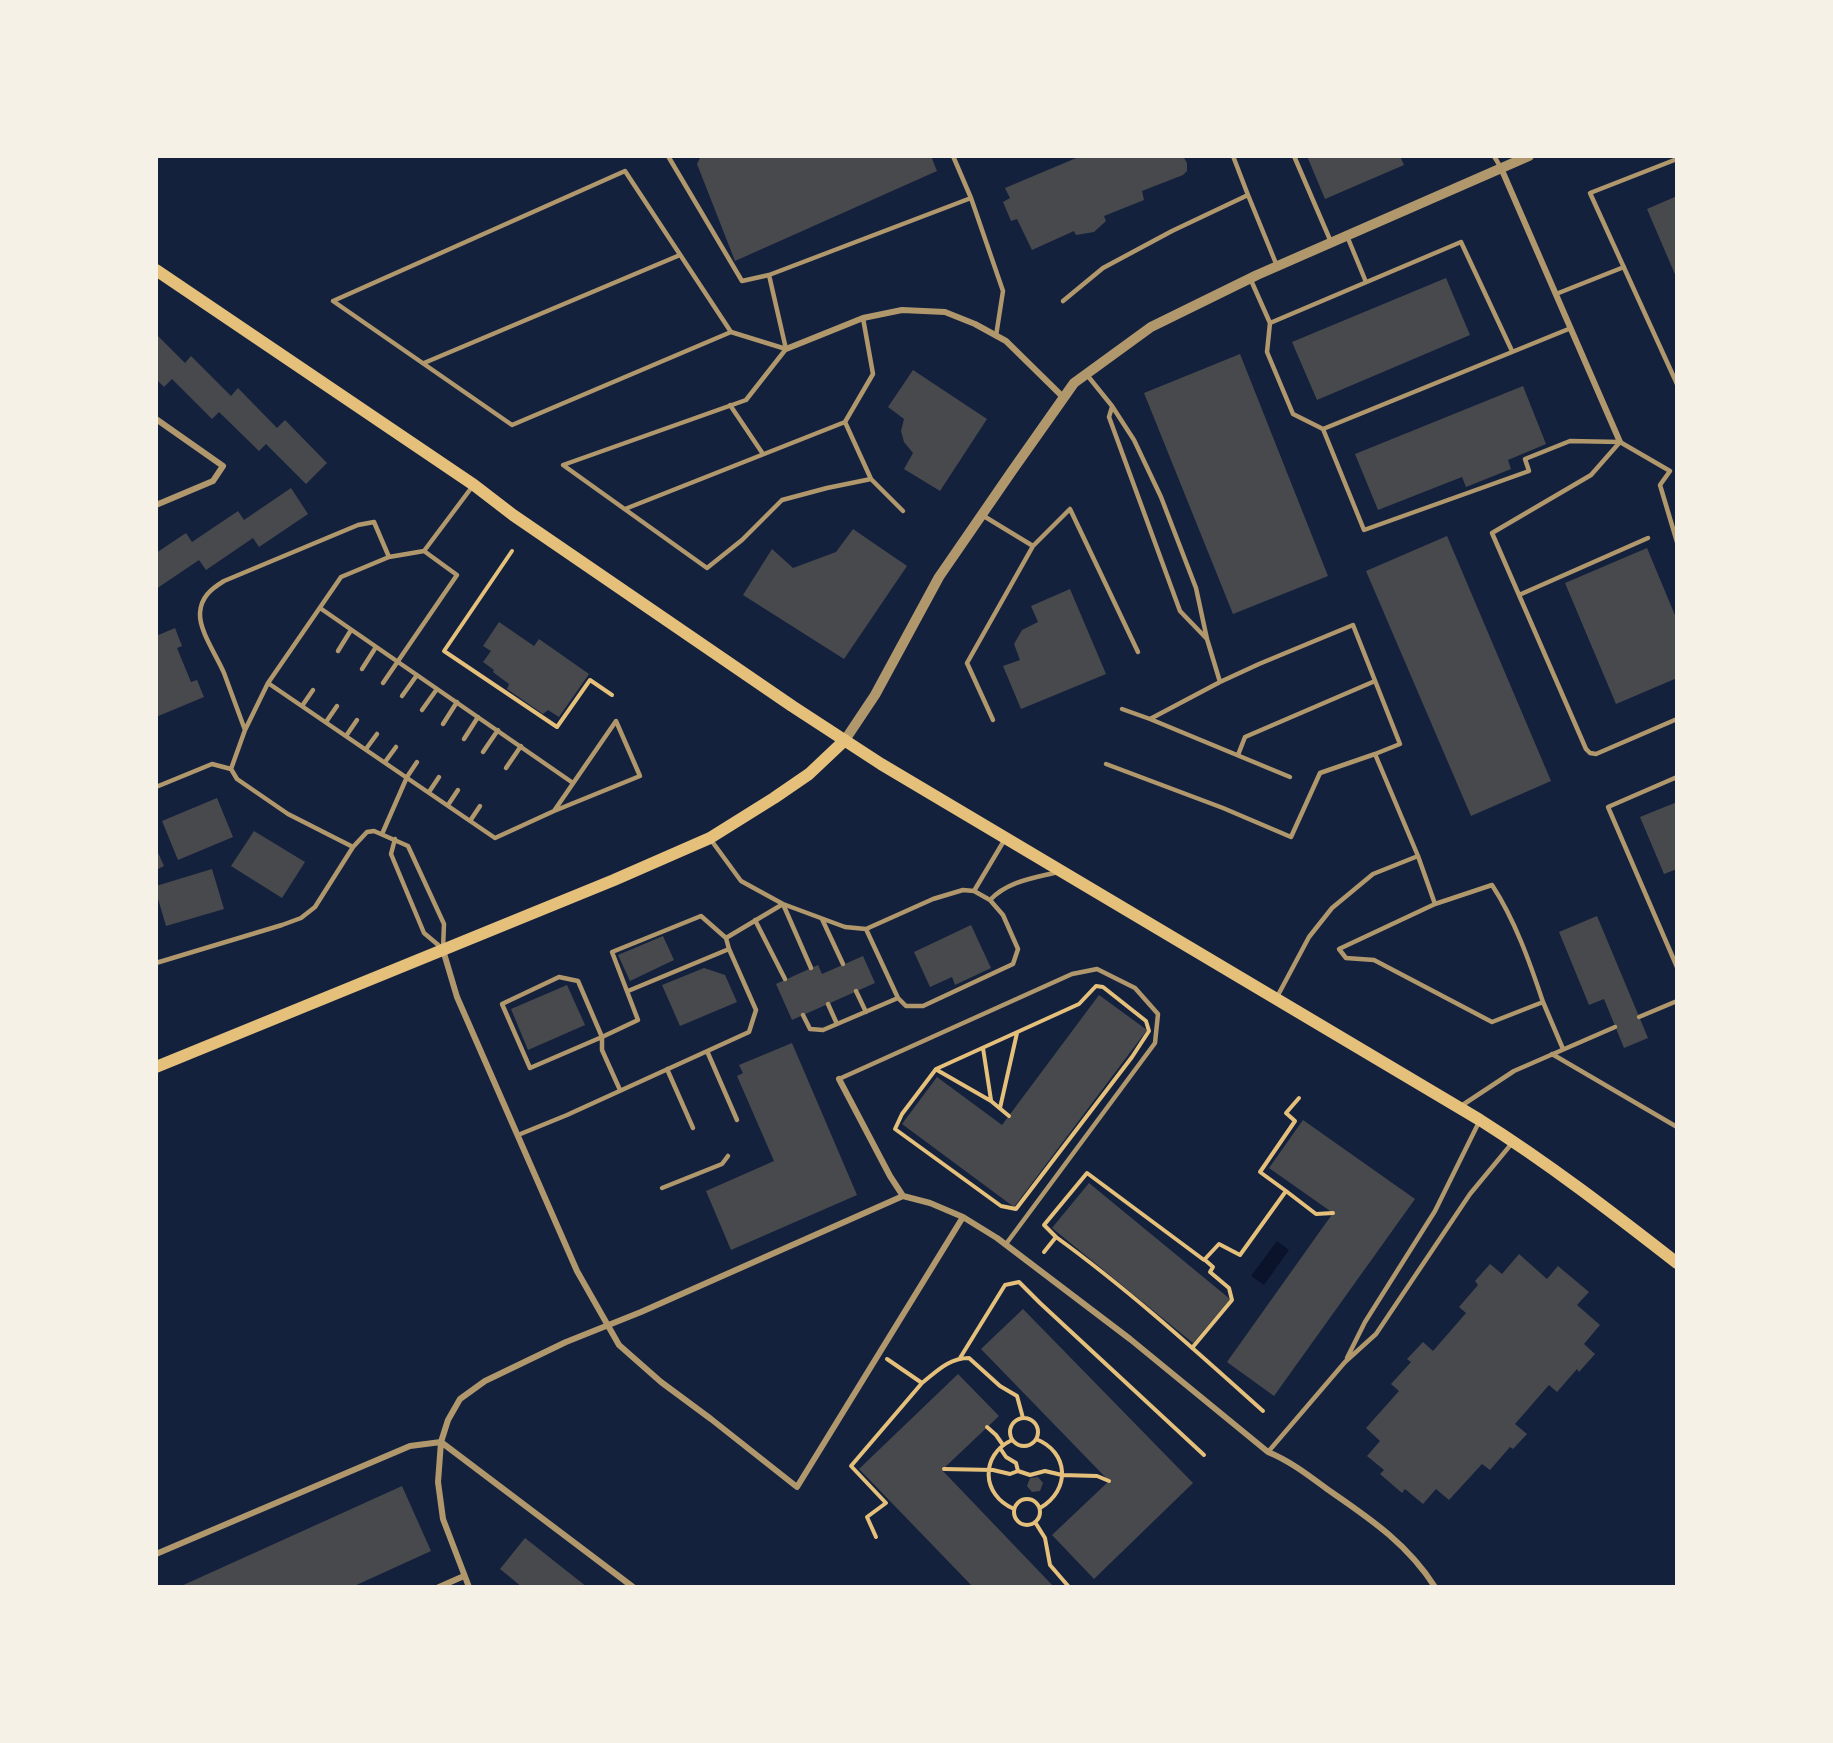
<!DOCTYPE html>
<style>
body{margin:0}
#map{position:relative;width:1833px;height:1743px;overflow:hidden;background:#14213d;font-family:"Archivo Narrow",sans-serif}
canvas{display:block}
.frame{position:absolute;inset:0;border:158px solid #f6f1e7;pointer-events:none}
</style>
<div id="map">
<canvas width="1833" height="1743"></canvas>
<div class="frame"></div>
</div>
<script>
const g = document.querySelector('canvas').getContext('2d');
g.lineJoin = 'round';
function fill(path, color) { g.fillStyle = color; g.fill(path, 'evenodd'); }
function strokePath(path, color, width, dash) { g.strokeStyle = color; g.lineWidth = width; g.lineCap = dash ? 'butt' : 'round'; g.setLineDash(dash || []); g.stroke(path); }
fill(new Path2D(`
 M1277,1241L1289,1250L1264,1285L1251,1276Z`), '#0b132b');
fill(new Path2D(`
 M701,156H931L937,171L735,261L697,164Z
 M1081,156H1183L1187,163V171L1183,175L1142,191L1144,200L1104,216L1106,221L1094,232L1076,235L1074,231L1032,250L1017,219L1011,221L1003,202L1010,198L1005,188Z
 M1307,156H1400L1404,165L1325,199Z
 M1677,196V279L1647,209Z
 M1446,278L1470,335L1317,400L1292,342Z
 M156,334L185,363L191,356L231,396L238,388L277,428L285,420L327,463L306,484L266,444L259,451L219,412L212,419L172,379L164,387L156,379Z
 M1240,354L1328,576L1233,614L1144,393Z
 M913,370L987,419L940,491L904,469L913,453L904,442L901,431L904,419L888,407Z
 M1523,386L1546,444L1508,460L1511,469L1466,487L1462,477L1378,510L1355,454Z
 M291,488L308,514L259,547L253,538L206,570L199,560L156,589V553L186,533L192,542L238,511L244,520Z
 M853,529L907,566L844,659L743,595L772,549L793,568L836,552Z
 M1447,536L1551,781L1471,816L1366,571Z
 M1647,548L1677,620V678L1616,704L1565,583Z
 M1070,589L1106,674L1021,709L1003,666L1020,660L1014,644L1022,630L1038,622L1031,606Z
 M499,622L534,646L539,639L589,674L559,717L548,710L543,714L507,689L509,684L493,672L494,670L483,662L491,651L483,646Z
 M175,628L182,646L177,648L191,682L197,680L204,697L156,717V636Z
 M217,798L233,837L178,860L162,821Z
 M1677,802V869L1664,874L1640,817Z
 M254,831L305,862L282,898L231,866Z
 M156,848L164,866L156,870Z
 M212,869L224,909L166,926L156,892V886Z
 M1597,916L1648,1038L1624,1048L1604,999L1589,1005L1559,932Z
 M971,925L991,968L955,985L952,977L930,987L914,952Z
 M663,936L674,960L630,981L618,955Z
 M863,956L875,983L792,1020L776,984L818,965L822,974Z
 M704,968L725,975L737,1002L680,1026L662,985Z
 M567,985L585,1025L528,1050L511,1009Z
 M1099,995L1147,1030L1014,1207L902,1124L937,1077L1002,1125Z
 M792,1043L857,1195L731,1250L706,1191L774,1161L737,1076L743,1073L739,1065Z
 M1303,1120L1415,1199L1274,1396L1227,1362L1333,1213L1269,1168Z
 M1089,1183L1230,1299L1193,1343L1052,1228Z
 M1519,1254L1547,1279L1558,1266L1589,1292L1577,1305L1600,1325L1584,1344L1595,1354L1579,1372L1577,1369L1557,1392L1549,1385L1515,1424L1527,1434L1513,1449L1510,1447L1490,1470L1482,1464L1449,1500L1436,1489L1423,1504L1405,1489L1402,1493L1380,1474L1384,1470L1367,1456L1380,1441L1366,1428L1399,1391L1391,1384L1411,1362L1407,1359L1423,1342L1433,1351L1466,1313L1459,1307L1478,1285L1475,1281L1490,1264L1502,1274Z
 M1023,1309L1193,1483L1094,1579L1052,1535L1109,1481L981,1349Z
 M958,1374L999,1416L942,1470L1054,1587H973L859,1469Z
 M1038,1477L1043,1483L1040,1491L1032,1492L1027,1486L1030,1478Z
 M402,1486L431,1551L352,1587H179Z
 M525,1538L587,1587H522L500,1569Z`), '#48494c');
strokePath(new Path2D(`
 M512,551L444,651L557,727L590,680L612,695
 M1096,986L1103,987L1146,1021L1149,1031L1132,1057L1016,1209L1001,1206L895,1129L902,1114L936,1069L1079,1004Z
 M983,1048L991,1100
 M937,1070L991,1101L1009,1116
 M1000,1108L1017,1033
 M1286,1191L1316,1214L1333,1213
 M1056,1237C1129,1290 1196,1351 1263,1411
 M1044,1252L1056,1237L1044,1225L1087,1173L1204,1260L1219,1244L1240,1255L1286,1191L1260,1172L1295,1121L1286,1113L1299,1098
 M1192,1348L1232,1300L1229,1288L1210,1272L1213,1267L1205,1260
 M960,1358L1005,1285L1019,1282L1040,1303L1204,1455
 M887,1359L922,1383C937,1371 949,1358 969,1358L1000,1386L1017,1396L1023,1418
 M1010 1432a14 14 0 1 1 28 0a14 14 0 1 1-28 0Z
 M987,1427L996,1435L1003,1445
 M1036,1439C1069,1452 1071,1490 1040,1508
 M1012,1440C980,1455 981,1495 1014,1509
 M1000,1448L1006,1457L1016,1463L1018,1471
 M944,1469L993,1470L1010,1474L1018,1471L1030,1475L1045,1471L1062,1475L1097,1476L1109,1481
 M1014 1512a13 13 0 1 1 26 0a13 13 0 1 1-26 0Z
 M1035,1522L1045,1538L1050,1565L1069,1587
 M876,1537L867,1517L886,1503L851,1466L922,1383`), '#e5c07b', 4);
strokePath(new Path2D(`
 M668,156L742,281L769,275
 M953,156L971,198
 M1233,156L1248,195
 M1294,156L1331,242
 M1494,156L1501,168
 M1677,159L1590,193L1677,384
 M1347,236L1366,282
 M1250,278L1270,323L1267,352L1293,414L1323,429L1364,530L1529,471L1525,459L1570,441L1620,442L1670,471L1660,485L1677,542
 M1556,294L1624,267
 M1063,301L1103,268L1172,231L1248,195L1277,266
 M863,318L873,374L845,422L871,479L903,511
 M1270,323L1461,242L1512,351
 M731,332L512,425L333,301L625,171L731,332L786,349
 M786,349L746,400L563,465L707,568L742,540L782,500L827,488L871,479
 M786,349L769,275L971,198L1003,291L996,336
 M424,363L680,255
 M1087,375L1112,406L1134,440L1161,497L1196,588L1207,639L1220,682L1259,664L1353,625L1400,744L1375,754L1418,856
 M730,405L763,454
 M1112,407L1109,417L1180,611L1207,639
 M1323,429L1571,328
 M1620,442L1591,475L1492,533L1586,749L1590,753L1596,754L1677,719
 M625,509L845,422
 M982,515L1033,546L1070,509L1138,652
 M1519,595L1648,538
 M320,608L573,783
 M338,651L351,630
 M362,669L376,647
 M268,683L495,838L554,811L640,776L616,721L554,811
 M383,683L457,575L424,551
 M402,696L417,675
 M302,706L313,690
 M1122,709L1150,719L1220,682
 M422,710L437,689
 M1150,719L1290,777
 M993,720L967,663L1033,546
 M326,722L337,706
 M443,724L457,702
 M245,730C238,711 231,692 224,673C217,656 199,631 200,613C201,597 211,589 224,581L358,525L374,522L389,557
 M346,736L357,720
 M464,739L478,717
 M366,749L377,734
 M483,752L498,730
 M1238,755L1245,737L1375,681
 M385,762L396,747
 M1106,764L1223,808L1291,837L1320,773L1375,754
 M506,768L521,746
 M231,769L245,730L268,683L341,577L389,557L424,551L472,487
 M1677,777L1608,807L1677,967
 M156,787L212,764L231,769L237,779L288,814L353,847
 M429,792L439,777
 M448,805L458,790
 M470,821L480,806
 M382,834L407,777L417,762
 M395,839L391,854L424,933L443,949
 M711,840L741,881L783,904L845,927L866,929L933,899L963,890L974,891L990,900L1003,915L1018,949L1013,964L923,1006H906L898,998L866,929
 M974,891L1005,839
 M990,900C1008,881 1034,878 1058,872
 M783,904L811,968
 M822,919L843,964
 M755,920L785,979
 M156,963L282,925L301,918L315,907L353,847L367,832L374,831L408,846L444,924L443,949
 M628,991L729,949
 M856,991L866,1012
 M1277,997L1309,937L1332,908L1373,874L1418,856L1435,904L1339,949L1346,958L1374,960L1492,1022L1543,1002C1530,963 1515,920 1492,885L1435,904
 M1543,1002L1563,1049
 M828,1004L837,1024
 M803,1015L810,1029L823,1030L898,998
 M1639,1017L1677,1001
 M707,1051L737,1120
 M1552,1054L1677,1127
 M667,1069L693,1128
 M839,1079L1072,974L1097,969L1135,988L1158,1014L1155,1043L1006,1244
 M620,1090L602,1050V1037L530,1068L502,1004L559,977L578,981L602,1037L638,1020L612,952L701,916L726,938
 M1461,1106L1514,1071L1615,1027
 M518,1135L567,1115L749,1032L756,1010L729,949L726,938L783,904
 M662,1188L722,1164L728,1156
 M1347,1358L1365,1322L1435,1211L1480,1120
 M1268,1452L1345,1362L1376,1334L1470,1194L1513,1142`), '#b1986c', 4.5);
strokePath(new Path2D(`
 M1501,168L1620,442
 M786,349L863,318L902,310L945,312L975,324L1006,341L1064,398
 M156,419L223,466L213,481L156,505
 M443,950L457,997L577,1271L619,1345L661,1382L711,1419L797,1487L963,1217
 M839,1079L890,1176L903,1196L930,1203L963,1217L997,1238L1130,1339L1268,1452C1290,1461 1308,1475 1327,1489C1369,1518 1407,1543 1435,1587
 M156,1554L410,1446L441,1442L438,1482L443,1519L469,1587
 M439,1587L464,1576
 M633,1587L441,1442L448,1420L460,1399L485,1381L566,1342L641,1312L903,1196`), '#b1986c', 6);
strokePath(new Path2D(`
 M845,740L875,695L939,577L1012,471L1074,383L1151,327L1257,275L1529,156`), '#b1986c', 10);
strokePath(new Path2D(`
 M156,270L474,485L513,515L792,706L881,764L1480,1120C1548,1163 1613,1213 1677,1263
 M156,1067L614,880L710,838L774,798L809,774L845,740`), '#e5c07b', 12);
</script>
